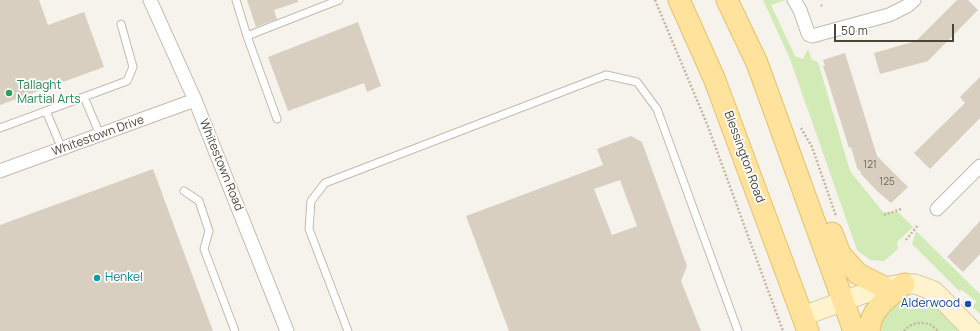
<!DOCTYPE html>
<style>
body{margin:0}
#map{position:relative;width:980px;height:331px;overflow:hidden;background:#f6f3ec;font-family:Manrope,sans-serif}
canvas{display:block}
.scale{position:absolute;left:834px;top:24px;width:120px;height:18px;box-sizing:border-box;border:2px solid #4b4439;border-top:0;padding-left:5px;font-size:12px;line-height:14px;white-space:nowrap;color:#4b4439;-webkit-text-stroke:3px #fff;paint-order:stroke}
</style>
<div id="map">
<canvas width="980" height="331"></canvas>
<div class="scale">50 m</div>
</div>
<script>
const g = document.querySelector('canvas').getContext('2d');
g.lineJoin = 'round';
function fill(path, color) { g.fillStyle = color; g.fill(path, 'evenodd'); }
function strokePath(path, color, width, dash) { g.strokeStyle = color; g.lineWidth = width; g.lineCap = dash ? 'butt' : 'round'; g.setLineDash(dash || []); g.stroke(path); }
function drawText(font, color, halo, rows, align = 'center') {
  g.font = font + ' Manrope,sans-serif'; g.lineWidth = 3.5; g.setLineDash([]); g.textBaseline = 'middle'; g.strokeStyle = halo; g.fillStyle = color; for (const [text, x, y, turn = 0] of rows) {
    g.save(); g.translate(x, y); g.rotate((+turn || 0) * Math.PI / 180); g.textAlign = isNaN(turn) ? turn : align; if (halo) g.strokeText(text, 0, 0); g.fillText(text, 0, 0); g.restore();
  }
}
fill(new Path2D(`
 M763,0H785L771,5L795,56L803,59L808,49L812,60L818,62L850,171L883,212H898L913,227L897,242L898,249L884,261L870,260L857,250L790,59Z
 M916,231L980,294V314L973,307L976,301L962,290L959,291L912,244Z
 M908,297L924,301L936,307L958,331H875L895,301Z`), '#d2eab5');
fill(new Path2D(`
 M0,0H39L48,25L84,12L104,67L0,105Z
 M247,0H298V2L274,10L277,19L256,27Z
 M957,0H968L978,10L928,61L880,74L874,53L916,41Z
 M358,22L381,86L367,92L364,83L288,111L268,57Z
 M845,53L877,156L908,187L891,203L877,191L860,173H862L857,168L851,147L849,148L827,78L823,66H825L823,60Z
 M980,77V118L930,169L914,153L965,103L960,97Z
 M631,136L642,142L687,266L681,281L701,331H509L466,216L603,165L597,149ZM620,180L637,226L612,235L594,189Z
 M153,169L213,331H0V225Z
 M980,221V254L963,272L947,257Z`), '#d8cfc1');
const lane = new Path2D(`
 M236,0L247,36L277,119
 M247,36L339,0
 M84,97L100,135
 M46,111L62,149
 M0,128L127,81L133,67L121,24
 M184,191L199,201L209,231L204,249L235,331
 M348,331L309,229L311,201L325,183L606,75L637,82L657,109L738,331`);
const street = new Path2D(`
 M150,0L195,100L287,331
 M794,0L800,10L808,33L809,35L812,36L889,15L907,6L914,0
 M0,171L195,100
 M937,209L980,166`);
const secondary = new Path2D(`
 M803,316L860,295L884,287L904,284H915L934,291L973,331`);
const primary = new Path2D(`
 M679,0L714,78L808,331
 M727,0L757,63L854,331
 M832,233L840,254L858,274L884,287
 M869,331C871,308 888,298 904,284`);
strokePath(lane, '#c2bbae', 9);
strokePath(street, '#c2bbae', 15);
strokePath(secondary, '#d6c79b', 21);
strokePath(primary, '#e6c16a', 23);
strokePath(new Path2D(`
 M655,0L707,124L783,331
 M821,5L822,6
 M801,128L812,147L836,216
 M884,215L901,209
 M906,240L918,225
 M904,331C910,323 922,321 931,325C933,326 936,329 938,331`), '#c4b79f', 2.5, [2, 2]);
strokePath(lane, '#fff', 7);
strokePath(street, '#fff', 13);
strokePath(secondary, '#fff3cd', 19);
strokePath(primary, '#ffe39c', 21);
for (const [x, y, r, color] of [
 [9,93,4,"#2e9e5b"],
 [97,278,4,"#0f9aa8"],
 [968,304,4,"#1a4fb4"]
]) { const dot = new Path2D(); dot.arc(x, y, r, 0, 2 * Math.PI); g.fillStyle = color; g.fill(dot); strokePath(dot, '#fff', 1.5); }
drawText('10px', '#6e675b', null, [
 ["121",870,165],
 ["125",887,182]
]);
drawText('12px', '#27864d', '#fff', [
 ["Tallaght",17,86],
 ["Martial Arts",17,100]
], 'left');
drawText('12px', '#4b4439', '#fff', [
 ["Whitestown Drive",98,136,-20],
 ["Blessington Road",744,157,70],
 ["Whitestown Road",221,165,68]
]);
drawText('12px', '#0d838f', '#fff', [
 ["Henkel",105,278]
], 'left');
drawText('12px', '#164399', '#fff', [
 ["Alderwood",960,304]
], 'right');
</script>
